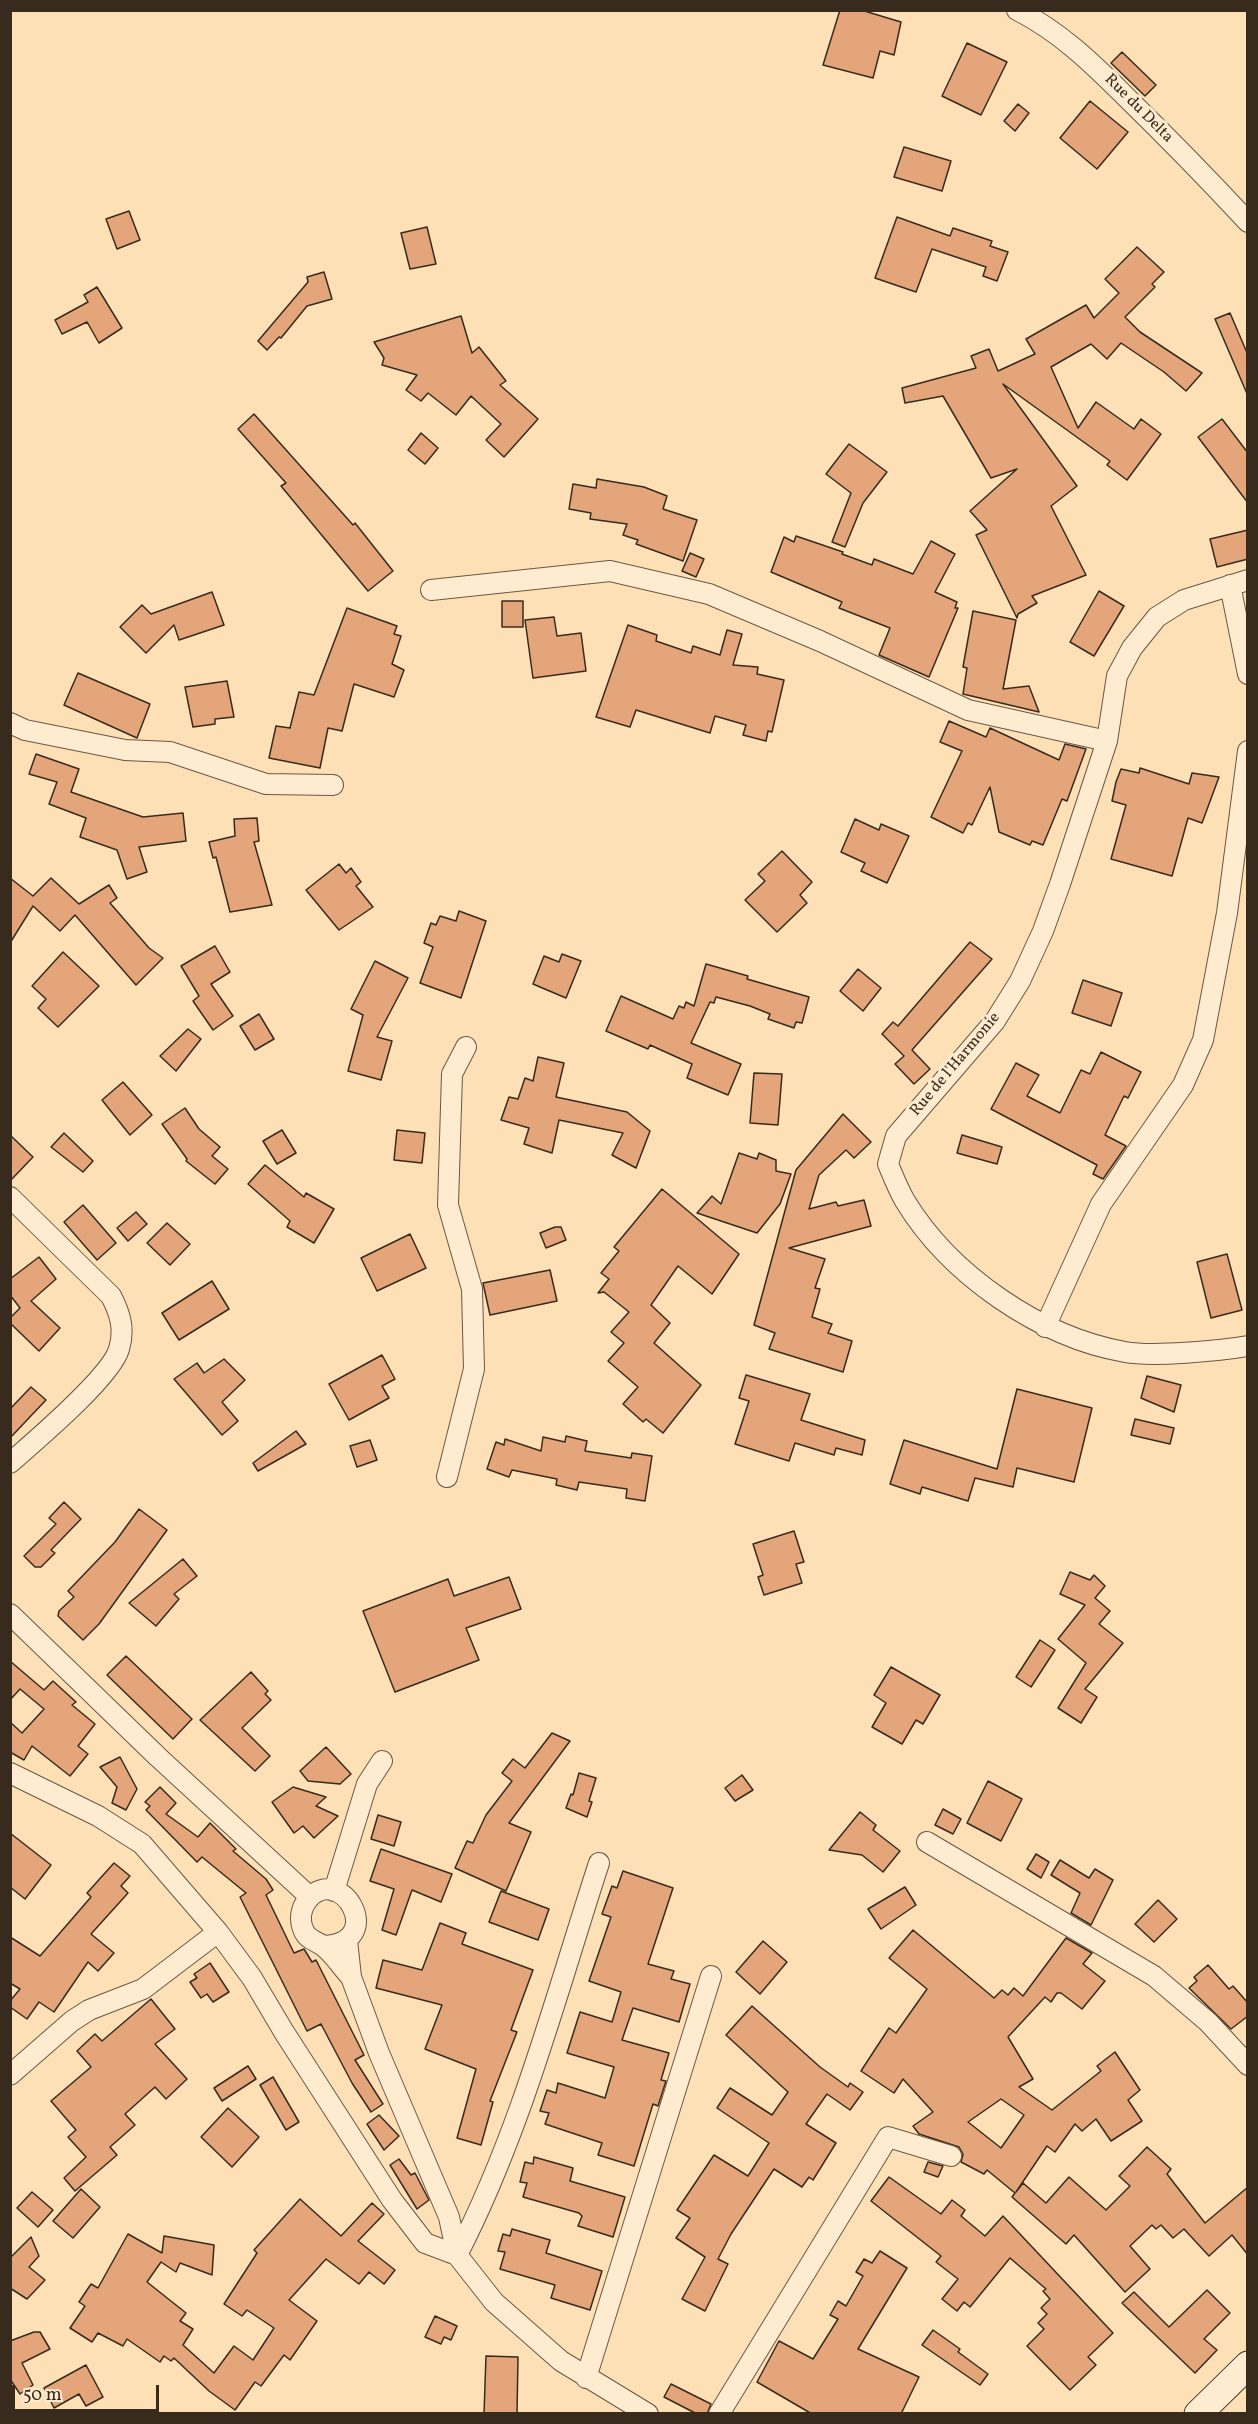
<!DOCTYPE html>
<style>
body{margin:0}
#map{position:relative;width:1258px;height:2424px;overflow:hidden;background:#fee0b6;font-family:Vollkorn,serif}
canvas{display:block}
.frame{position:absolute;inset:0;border:12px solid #382b1e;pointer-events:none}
.scale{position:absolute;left:12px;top:2385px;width:147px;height:27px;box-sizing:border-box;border:3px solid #382b1e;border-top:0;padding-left:8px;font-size:18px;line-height:21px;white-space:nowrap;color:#382b1e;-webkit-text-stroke:4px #feebd0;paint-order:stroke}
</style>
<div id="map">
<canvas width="1258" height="2424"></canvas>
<div class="frame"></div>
<div class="scale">50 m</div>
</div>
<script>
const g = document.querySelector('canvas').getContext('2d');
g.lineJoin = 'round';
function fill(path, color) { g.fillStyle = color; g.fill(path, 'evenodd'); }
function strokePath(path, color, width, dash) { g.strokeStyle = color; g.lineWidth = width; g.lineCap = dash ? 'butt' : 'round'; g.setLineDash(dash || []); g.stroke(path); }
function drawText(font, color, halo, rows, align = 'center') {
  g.font = font + ' Vollkorn,serif'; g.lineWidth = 6; g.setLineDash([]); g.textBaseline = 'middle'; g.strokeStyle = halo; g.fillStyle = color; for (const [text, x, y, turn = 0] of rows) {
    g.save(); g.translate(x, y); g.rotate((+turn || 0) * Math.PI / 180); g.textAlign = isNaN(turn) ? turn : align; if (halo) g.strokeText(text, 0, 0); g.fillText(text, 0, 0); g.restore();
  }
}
const building = new Path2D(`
 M840,10H861L901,22L894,55L880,51L873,78L823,65Z
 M967,43L1007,62L981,115L942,96Z
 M1122,52L1156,85L1145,96L1111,63Z
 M1090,101L1128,132L1097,169L1060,138Z
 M1018,104L1029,113L1015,131L1004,121Z
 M904,147L951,161L942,191L894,177Z
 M129,211L140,240L117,249L106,219Z
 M897,217L950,236L953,228L992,241L990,246L1008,252L997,281L983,276L986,267L932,249L916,292L875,278Z
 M427,227L436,264L410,269L401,233Z
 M1137,247L1164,272L1152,284L1155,287L1125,317L1140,332L1202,373L1186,391L1164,372L1121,343L1107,359L1091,344L1051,367L1078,428L1096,402L1134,429L1141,419L1161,434L1127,480L1107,465L1110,461L1003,384L1077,486L1051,506L1086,575L1032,596L1037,603L1018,614L1017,618L976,535L987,530L970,511L1017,469L991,478L943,396L905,403L902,388L976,368L971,356L989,349L998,371L1035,354L1026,339L1086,305L1094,318L1119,293L1105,279Z
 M324,272L332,299L307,306L281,338L279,337L267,350L258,341L308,282L307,277Z
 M97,287L122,328L99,343L87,322L62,334L55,320L88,302L84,295Z
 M1230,313L1248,355V396L1215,319Z
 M461,316L472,353L479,347L506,381L500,385L538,419L504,457L486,440L501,424L471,396L456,415L428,393L421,401L406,390L417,375L382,365L384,358L374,342Z
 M254,414L353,525L355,523L393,571L368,591L281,486L286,483L238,429Z
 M1222,419L1248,453V503L1198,437Z
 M421,433L438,448L425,464L408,450Z
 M849,444L887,472L863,503L845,547L832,542L851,493L826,474Z
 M597,479L644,487L667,496L663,509L697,520L683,561L636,544L638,540L623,535L627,524L590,519L591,513L569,509L573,484L596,488Z
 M1248,530V559L1217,567L1210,539Z
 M796,536L843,552L842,554L872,565L874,559L913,574L931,541L955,554L935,592L957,602L955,608H958L929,677L879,655L890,628L839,608L842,602L771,572L784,537L794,542Z
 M690,553L704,559L696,577L682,571Z
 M1099,591L1124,606L1094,656L1070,642Z
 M212,592L224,625L179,640L174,625L146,653L120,627L142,605L151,614Z
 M502,601H523V627H502Z
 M347,608L397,626L394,634L401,636L392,664L404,670L394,697L354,684L342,731L328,728L320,768L269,758L276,726L290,728L299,692L314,695Z
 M973,611L1016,620L1003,689L1029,686L1039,712L963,694L967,668L963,667Z
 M554,617L557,636L581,633L586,671L533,678L525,620Z
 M628,625L657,635L656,641L691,653L693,646L720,655L727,630L742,634L733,665L758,667L757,674L784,680L772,732L768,731L766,741L743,735L746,725L715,716L710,733L636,710L630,727L596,717Z
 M78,673L150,704L137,738L64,705Z
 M227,681L234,717L215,719V724L193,727L185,687Z
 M949,721L986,737L990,728L1059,760L1065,744L1086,749L1067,801L1062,799L1043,845L1032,841L1030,845L999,832L990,787L972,825L968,823L963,833L931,817L962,751L940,742Z
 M36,754L79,769L71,792L143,817L183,813L186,841L139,847L147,872L127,879L117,850L80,837L86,818L49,804L57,782L29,774Z
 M1140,768L1189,784L1192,773L1219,777L1202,823L1188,818L1172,876L1111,859L1126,805L1112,801L1116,782L1121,769L1139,773Z
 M257,818L259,841L254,842L272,905L230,912L216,857L213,858L209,842L235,836L234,819Z
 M855,819L879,830L881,824L909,836L887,883L861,871L865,863L841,852Z
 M782,851L812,882L800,895L807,903L777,932L745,900L765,881L758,874Z
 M339,864L346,873L351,868L361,882L356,886L373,907L339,930L306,890Z
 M10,878L33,896L51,878L79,904L109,885L117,898L110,903L149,948L163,958L136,985L75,915L60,931L33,906L10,943Z
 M459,911L486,921L461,998L420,983L433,947L424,943L431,923L436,925L440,916L456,921Z
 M970,942L992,959L912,1050L930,1069L914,1084L895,1064L904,1056L882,1034L893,1022L898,1026Z
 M215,946L230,972L211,984L233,1016L213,1030L193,1001L199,996L181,966Z
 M63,952L99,986L58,1027L38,1008L46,999L32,986Z
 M562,954L581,961L566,998L533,984L544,956L559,962Z
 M375,961L408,978L377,1037L392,1041L381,1080L348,1071L363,1015L351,1009Z
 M706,964L748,976L747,979L809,997L802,1023L796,1022L794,1028L768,1019L770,1014L750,1006L716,997L714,1003L710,1002L691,1043L741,1064L728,1095L687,1078L692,1064L650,1045L648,1049L606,1031L621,996L673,1019L679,1006L684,1008L686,1002L694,1006Z
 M858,969L881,988L863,1011L840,991Z
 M1083,980L1122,993L1111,1026L1072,1013Z
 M259,1014L274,1039L255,1050L240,1026Z
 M188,1029L201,1039L176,1071L160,1056Z
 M1101,1052L1141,1072L1128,1098L1124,1096L1105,1135L1126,1146L1103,1179L1093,1174L1097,1165L991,1109L1016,1063L1039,1075L1027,1096L1060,1113L1081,1070L1090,1074Z
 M538,1057L564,1063L556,1097L627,1112L650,1131L636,1168L612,1155L623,1133L559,1120L552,1153L524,1144L529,1128L501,1120L509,1097L518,1099L525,1078L533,1081Z
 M754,1073L782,1074L778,1125L750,1123Z
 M123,1082L152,1115L130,1135L102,1100Z
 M185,1108L199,1129L220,1147L212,1156L228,1169L215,1184L186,1161L187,1159L162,1124Z
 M843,1114L871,1142L854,1158L846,1150L819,1175L809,1209L836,1202L838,1206L864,1200L871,1226L789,1248L825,1259L815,1288L820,1289L812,1317L832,1324L828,1333L852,1341L843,1372L769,1349L775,1333L754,1325L796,1170Z
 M282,1130L296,1153L277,1164L263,1141Z
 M397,1130L425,1133L422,1163L394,1160Z
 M64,1133L93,1161L83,1172L51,1147Z
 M10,1135L33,1157L10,1181Z
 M962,1135L1002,1147L997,1164L957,1153Z
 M739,1153L757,1159L759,1153L776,1160V1171L791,1174L780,1204L757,1233L697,1213L712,1196L721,1204Z
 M265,1165L304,1197L306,1193L334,1209L314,1243L287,1227L290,1221L248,1184Z
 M662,1189L739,1254L712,1294L678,1266L651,1305L670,1323L654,1343L701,1385L663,1433L646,1419L643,1422L623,1404L638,1387L608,1361L624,1343L611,1332L629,1312L604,1292L598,1293L609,1279L601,1273L619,1251L614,1247Z
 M83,1205L116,1243L97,1260L64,1222Z
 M136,1212L147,1224L128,1241L117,1228Z
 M167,1223L190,1244L170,1265L147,1243Z
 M555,1227H561L566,1240L546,1248L540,1233Z
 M410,1234L426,1268L377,1291L361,1258Z
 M1227,1254L1242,1310L1211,1318L1197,1262Z
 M39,1257L56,1279L31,1301L60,1328L39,1351L10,1323V1318L20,1308L10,1295V1279Z
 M550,1270L557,1301L490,1315L483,1283Z
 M212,1281L229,1309L179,1340L162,1313Z
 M382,1355L395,1379L382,1386L389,1398L349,1420L329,1384Z
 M224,1359L245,1380L222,1402L238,1421L222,1435L174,1379L197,1363L204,1373Z
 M746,1375L810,1394L801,1420L865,1440L862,1455L836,1448L834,1455L795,1443L789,1461L735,1444L749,1401L739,1398Z
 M1147,1376L1181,1385L1174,1412L1141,1398Z
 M31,1387L46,1400L10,1438V1409Z
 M1017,1389L1092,1408L1074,1482L1017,1468L1013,1487L975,1478L968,1501L922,1487L920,1494L890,1484L904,1440L997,1469Z
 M1135,1419L1174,1428L1170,1444L1131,1435Z
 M296,1431L306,1444L258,1471L253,1463Z
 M566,1436L587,1441L585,1451L631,1458L632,1453L652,1456L645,1501L626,1498L627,1489L579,1482L577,1490L556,1485L557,1479L512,1470L509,1477L487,1469L496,1442L504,1445L505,1439L541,1451L543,1437L565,1442Z
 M370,1440L377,1460L357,1467L350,1446Z
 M64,1502L81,1519L51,1550L55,1553L41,1567H35L24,1556L56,1524L49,1518Z
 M139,1509L167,1530L99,1624L83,1640L58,1616L59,1611L74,1597L68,1591L115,1542Z
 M794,1531L804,1562L796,1564L802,1583L764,1595L758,1577L763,1575L753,1544Z
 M183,1559L197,1576L174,1594L179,1599L156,1626L129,1603Z
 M1070,1572L1090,1580L1094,1575L1105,1586L1095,1598L1110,1611L1099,1624L1123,1643L1085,1689L1097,1697L1081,1723L1058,1708L1086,1663L1058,1639L1085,1605L1060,1594Z
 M509,1577L521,1609L466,1628L479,1660L395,1692L363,1611L448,1579L454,1596Z
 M1040,1640L1055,1650L1031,1687L1016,1677Z
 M126,1656L192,1719L173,1739L107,1675Z
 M10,1661L44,1690L53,1681L76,1702L72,1705L95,1724L78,1746L88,1754L70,1776L32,1746L24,1760L10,1752V1722L22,1733L44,1709L20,1689L10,1700Z
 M891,1667L940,1695L923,1724L916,1720L902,1744L872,1727L886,1703L874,1695Z
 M251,1672L268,1691L265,1694L271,1700L242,1728L270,1756L255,1771L200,1720Z
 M552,1733L570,1741L509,1823L531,1832L506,1891L455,1868L467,1841L473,1843L486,1815L512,1781L502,1773L513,1759L525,1768Z
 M326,1747L351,1774L340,1784L308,1781L300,1771Z
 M120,1757L137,1789L126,1810L112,1803L117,1787L100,1767Z
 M579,1773L596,1778L589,1801L592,1802L587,1817L566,1808L571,1794L573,1795Z
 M742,1775L753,1790L735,1801L725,1788Z
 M988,1781L1022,1799L1001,1841L967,1823Z
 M160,1787L176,1803L166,1814L198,1837L210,1823L236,1849L233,1851L266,1879L273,1890L266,1895L294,1953L304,1949L312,1962L316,1960L364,2055L355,2060L383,2104L371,2112L352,2083L321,2024L307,2031L240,1897L246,1893L202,1857L197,1862L146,1810L150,1806L145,1802Z
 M293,1787L326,1797L316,1806L338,1816L314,1838L303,1826L294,1833L272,1802Z
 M943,1809L961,1819L953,1834L935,1825Z
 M860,1812L876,1825L873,1830L900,1851L883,1872L862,1855L829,1850Z
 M378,1815L401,1822L394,1846L371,1839Z
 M10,1833L51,1865L25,1899L10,1887Z
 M381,1849L452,1874L441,1902L412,1890L396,1935L382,1930L394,1889L370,1881Z
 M1036,1854L1049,1862L1041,1878L1027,1869Z
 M1060,1860L1089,1878L1095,1869L1113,1880L1091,1925L1071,1913L1080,1893L1051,1875Z
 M114,1863L130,1876L121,1886L128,1893L91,1934L114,1953L98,1971L88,1962L54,2012L39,2002L27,2019L10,2007V2001L20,1989L10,1983V1937L40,1956L91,1897L87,1893Z
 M623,1871L673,1888L648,1964L674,1971L671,1979L690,1984L679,2022L633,2008L622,2040L669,2053L661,2080L666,2081L658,2106L653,2104L634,2166L598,2155L602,2143L545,2124L549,2113L540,2111L547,2090L556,2093L558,2083L605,2098L614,2067L567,2053L580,2012L612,2022L621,1992L589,1981L611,1917L602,1914L612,1886L617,1888Z
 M905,1887L916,1905L881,1929L868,1909Z
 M501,1891L549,1909L538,1940L489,1922Z
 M1158,1900L1177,1919L1154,1942L1135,1924Z
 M440,1923L466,1933L462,1944L533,1970L511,2030L517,2032L490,2101L493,2102L481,2145L457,2138L476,2069L425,2049L442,2005L376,1988L383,1960L422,1970Z
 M913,1930L994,1998L1002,1990L1008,1995L1014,1988L1023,1996L1066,1938L1092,1953L1083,1964L1105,1981L1082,2009L1061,1993H1057L1051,2002L1045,1997L1008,2037L1033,2079L1019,2087L1052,2110L1101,2071L1097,2066L1115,2052L1140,2090L1128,2100L1142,2121L1111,2141L1096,2119L1082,2131L1075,2124L1055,2152L1047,2146L1016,2192L1023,2183L1046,2203L1069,2177L1106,2210L1130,2186L1119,2176L1147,2147L1171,2169L1167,2174L1205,2223L1248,2187V2255L1232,2235L1209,2256L1184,2229L1173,2238L1161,2225L1156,2229L1152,2225L1130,2246L1150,2269L1125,2292L1074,2235L1066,2244L1012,2197L1015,2193L987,2170L984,2174L961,2162L963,2154L959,2147L919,2134L913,2126L933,2112L903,2079L894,2093L861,2071L889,2028L896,2033L927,1989L889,1958ZM1001,2099L1024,2115L1001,2148L968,2122Z
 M763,1941L787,1962L760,1994L736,1972Z
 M210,1963L229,1992L213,2002L207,1994L201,1998L190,1982L197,1978L194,1974Z
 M1208,1965L1229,1989L1233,1986L1248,2003V2016L1231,2029L1189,1988L1197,1981L1194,1977Z
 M151,1999L175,2029L155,2044L187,2079L166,2099L155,2087L125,2114L135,2125L110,2147L117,2155L75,2191L64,2178L86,2157L68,2137L76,2130L51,2101L91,2067L77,2051L95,2034L102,2041Z
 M752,2006L820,2067L848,2087L850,2083L863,2092L850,2110L827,2094L806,2124L836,2143L813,2180L809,2177L802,2187L774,2169L731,2234L718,2259L728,2264L705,2311L682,2299L705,2257L676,2238L690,2218L677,2210L714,2155L748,2176L769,2143L717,2108L730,2088L772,2115L788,2092L726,2035Z
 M248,2066L256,2079L222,2101L214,2088Z
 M273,2077L299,2122L286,2130L260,2085Z
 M228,2108L259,2137L232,2167L201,2137Z
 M379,2115L399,2136L384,2150L367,2124Z
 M534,2157L573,2168L570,2181L625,2197L613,2237L578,2226L582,2216L579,2213L523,2197L527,2183L520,2182L525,2162L533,2164Z
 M399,2159L411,2175L415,2173L429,2200L417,2209L390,2165Z
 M928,2162L943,2166L938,2177L924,2172Z
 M889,2177L941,2214L952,2200L965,2210L961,2216L985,2236L1003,2216L1113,2333L1088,2357L1096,2365L1070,2390L1027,2346L1044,2329L1038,2323L1047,2314L1041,2308L1050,2299L1043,2291L1046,2289L1010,2258L970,2307L964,2302L957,2311L942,2299L958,2279L936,2262L941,2256L871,2201Z
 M81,2189L100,2207L73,2238L53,2221Z
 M32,2192L53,2210L38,2227L17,2208Z
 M300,2199L341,2236L372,2203L384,2214L358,2241L395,2270L384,2284L369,2272L359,2284L326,2259L289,2300L317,2321L290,2360L284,2355L261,2386L255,2382L235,2410L209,2391L174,2358L171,2361L164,2356L160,2362L127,2339L123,2346L98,2333L92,2342L70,2328L85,2306L79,2302L91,2284L98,2288L128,2234L162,2253L164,2236L214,2245L212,2275L180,2263L176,2272L161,2262L147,2282L186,2313L180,2321L193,2329L183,2345L214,2373L234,2346L253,2360L274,2328L247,2310L242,2316L224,2304L257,2253L254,2250Z
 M512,2229L550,2240L546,2253L602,2271L590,2310L551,2298L555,2285L500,2269L505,2252L498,2251L503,2234L510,2236Z
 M31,2237L39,2256L29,2267L45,2280L27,2299L10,2288V2258Z
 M880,2251L907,2268L858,2349L919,2377L901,2414H812L757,2382L779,2341L813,2359L838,2319L830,2315L838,2301L846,2306L863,2276L856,2272L864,2259L872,2263Z
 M1207,2290L1230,2313L1204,2339L1217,2350L1195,2373L1122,2303L1134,2292L1169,2327Z
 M435,2316L457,2326L451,2340L444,2337L441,2344L425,2337Z
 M933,2330L960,2349L958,2352L988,2374L980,2385L922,2345Z
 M34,2332H40L50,2349L22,2363L33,2385L20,2394L10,2379V2341Z
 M486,2356L518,2357L517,2414H484Z
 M86,2365L103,2397L86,2406L79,2394L54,2408L44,2388Z
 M671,2384L711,2404L707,2414H697L664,2397Z`);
fill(building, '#e3a579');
strokePath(building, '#382b1e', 1.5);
const street = new Path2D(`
 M1017,10C1059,31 1092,63 1125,96C1167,137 1208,179 1248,222
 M1248,580L1184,600L1157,617L1132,648L1117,676L1107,741L1060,884L1043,931L1020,981L995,1021L896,1136L888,1164C893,1176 898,1189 905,1201C950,1275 1040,1337 1125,1352C1152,1357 1219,1351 1248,1346
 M1230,585L1248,674
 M431,590L610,571L709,594L820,641L968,710L1107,741
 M10,723L25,730L125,750L170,752L266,784L333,785
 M10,1197L111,1296C120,1313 125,1329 119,1349C111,1377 35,1441 10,1463
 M1045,1327L1101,1204L1183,1085L1203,1040L1227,913L1248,751
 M447,1477L474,1369L472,1289L448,1205L452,1074L466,1047
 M10,1614L158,1757L310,1897
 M10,1773L98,1816L142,1844L218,1932L252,1978L284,2032L392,2200L425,2243L457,2255
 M927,1842L1154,1976L1208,2022L1248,2065
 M334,1891L367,1784L382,1761
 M347,1940L351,1977L379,2053L449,2217L457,2255
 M323,1946C389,1943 341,1862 308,1899C301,1908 299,1919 303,1929C307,1940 315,1940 323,1946C334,1954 342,1968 351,1977
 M10,2075L72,2021L89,2010L143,1989L218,1932
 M457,2255C521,2131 556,1995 599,1863
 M457,2255L494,2302L561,2361L648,2414
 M586,2378L711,1976
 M719,2414L888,2137L951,2156`);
const secondary = new Path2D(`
 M1198,2414L1248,2365`);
strokePath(street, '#6a5844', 22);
strokePath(secondary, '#382b1e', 29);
strokePath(street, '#feebd0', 20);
strokePath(secondary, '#feebd0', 27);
drawText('16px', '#382b1e', '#feebd0', [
 ["Rue du Delta",1138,109,45],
 ["Rue de l'Harmonie",956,1065,-50]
]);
</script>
